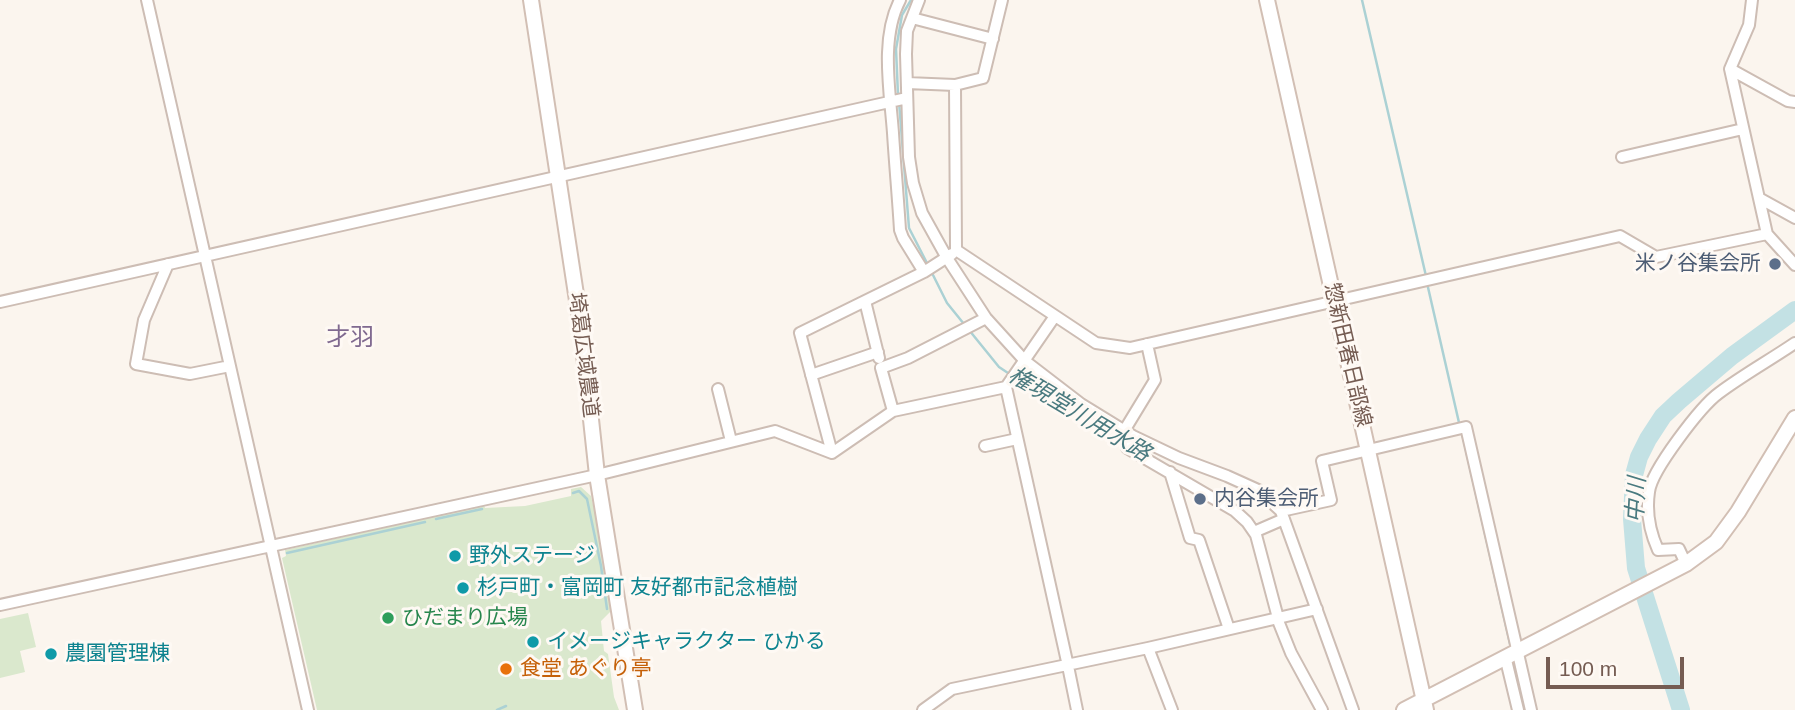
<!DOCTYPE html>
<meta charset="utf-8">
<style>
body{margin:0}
#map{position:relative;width:1795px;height:710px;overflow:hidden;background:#fbf5ee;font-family:Helvetica,sans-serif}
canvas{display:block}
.scale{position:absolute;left:1546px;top:657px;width:138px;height:32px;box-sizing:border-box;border:4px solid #755c52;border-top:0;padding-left:9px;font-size:21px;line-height:24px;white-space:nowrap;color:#755c52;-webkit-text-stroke:5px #fef9f4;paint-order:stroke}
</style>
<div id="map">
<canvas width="1795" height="710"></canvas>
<div class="scale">100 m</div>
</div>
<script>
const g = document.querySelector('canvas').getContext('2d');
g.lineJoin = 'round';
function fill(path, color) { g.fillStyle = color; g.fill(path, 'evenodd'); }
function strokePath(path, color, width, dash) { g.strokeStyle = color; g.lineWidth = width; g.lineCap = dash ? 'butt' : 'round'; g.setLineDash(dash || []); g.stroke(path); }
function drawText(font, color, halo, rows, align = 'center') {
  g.font = font + ' Helvetica,"Noto Sans JP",sans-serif'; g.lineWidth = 6; g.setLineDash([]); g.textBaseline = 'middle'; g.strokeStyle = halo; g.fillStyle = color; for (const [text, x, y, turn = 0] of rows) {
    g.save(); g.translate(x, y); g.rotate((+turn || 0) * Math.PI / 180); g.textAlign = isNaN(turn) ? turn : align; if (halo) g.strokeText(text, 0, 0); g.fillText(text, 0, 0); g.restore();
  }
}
fill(new Path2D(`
 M581,487L591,496L606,562L612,610L601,621L604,651L608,654L614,697L619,710H317L282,558L286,556L285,550L484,505L485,508L525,506L571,496V489Z
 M28,613L36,647L20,651L25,672L0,678V619Z`), '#dae8cd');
strokePath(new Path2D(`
 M1362,0L1426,276
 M898,95L896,49L902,15L911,0
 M899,102L909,228L928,265
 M931,271L947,303L964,324
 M1427,283L1460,427
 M969,330L999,367L1011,375
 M1017,379L1059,406L1125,444
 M1462,433L1511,648
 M573,493L579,491L587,499L601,566L607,609
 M436,519L482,509
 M287,553L425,522
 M1513,658L1525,710
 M497,710L506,706`), '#abd1d4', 2.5);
strokePath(new Path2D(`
 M1681,710L1636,568L1632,519L1634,475L1639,457L1648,439L1663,416L1679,401L1732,356L1795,310`), '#c3e1e4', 18);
const street = new Path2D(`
 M147,0L308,710
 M900,0C880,38 890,91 893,133C895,165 898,197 900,230L903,238L924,272
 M919,0L907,31L906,54L909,157L913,183L922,213L947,258L986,318L1025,361L1081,404L1133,436L1179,458L1227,476L1258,490L1281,511L1353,710
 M1752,0L1749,25L1730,69L1767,234L1795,265
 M912,18L993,39
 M1730,69L1788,101L1795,102
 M907,83L955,85L983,78L1002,0
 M955,85L956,250L1096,343L1130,348L1620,236L1656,257L1767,234
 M1622,157L1743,129
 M1759,198L1795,218
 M168,264L144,320L136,364L190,374L230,366
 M865,301L879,358
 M0,302L907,98
 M1055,316L1006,387L1068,666L1077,710
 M811,375L878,352
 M718,389L731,441
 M893,411L1006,387
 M1124,431L1155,380L1147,344
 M1133,436L1127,448L1235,511L1247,522L1256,535L1278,618
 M985,446L1017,439
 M832,453L800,333L924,272L952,254
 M1170,472L1190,538L1199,540L1229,629
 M1281,511L1331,500L1322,461L1466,427L1531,710
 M1254,532L1284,519
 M1686,564L1679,549L1658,550C1650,532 1646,512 1649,492C1651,471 1701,406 1719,393C1743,375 1770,360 1795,343
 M0,605L597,475L775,431L832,453L893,411L881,368L908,358L986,318
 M1277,618L1291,653L1322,710
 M1148,648L1172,710
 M1505,656L1518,710
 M923,710L952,689L1148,648L1317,609`);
const secondary = new Path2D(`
 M531,0L581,327L597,475L635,710
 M1267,0L1426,710
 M1404,710L1686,564L1716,542L1738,512L1795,418`);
strokePath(street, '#cdbdb4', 14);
strokePath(secondary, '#d2bfb4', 18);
strokePath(street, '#fff', 10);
strokePath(secondary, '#fff', 14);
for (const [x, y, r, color] of [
 [1775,264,7,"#5c6f8a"],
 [1200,499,7,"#5c6f8a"],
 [455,556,7,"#0f9aa8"],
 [463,588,7,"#0f9aa8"],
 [388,618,7,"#2e9e5b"],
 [533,642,7,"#0f9aa8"],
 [51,654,7,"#0f9aa8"],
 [506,669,7,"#e8710a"]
]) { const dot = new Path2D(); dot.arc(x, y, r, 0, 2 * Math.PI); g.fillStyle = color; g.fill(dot); strokePath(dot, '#fef9f4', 2.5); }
drawText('21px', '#4e5e75', '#fef9f4', [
 ["米ノ谷集会所",1761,264],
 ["内谷集会所",1214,499,"left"]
], 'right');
drawText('21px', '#755c52', '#fef9f4', [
 ["埼葛広域農道",583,355,83],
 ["惣新田春日部線",1347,355,77]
]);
drawText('21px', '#0d838f', '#fef9f4', [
 ["野外ステージ",469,556],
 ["杉戸町・富岡町 友好都市記念植樹",477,588],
 ["イメージキャラクター ひかる",547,642],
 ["農園管理棟",65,654]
], 'left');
drawText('21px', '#27864d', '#fef9f4', [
 ["ひだまり広場",402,618]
], 'left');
drawText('21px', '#c56008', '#fef9f4', [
 ["食堂 あぐり亭",520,669]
], 'left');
drawText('italic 23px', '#4a7a7f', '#fef9f4', [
 ["権現堂川用水路",1079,415,31],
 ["中川",1637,500,-87]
]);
drawText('24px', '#806a90', '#fef9f4', [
 ["才羽",350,338]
]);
</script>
